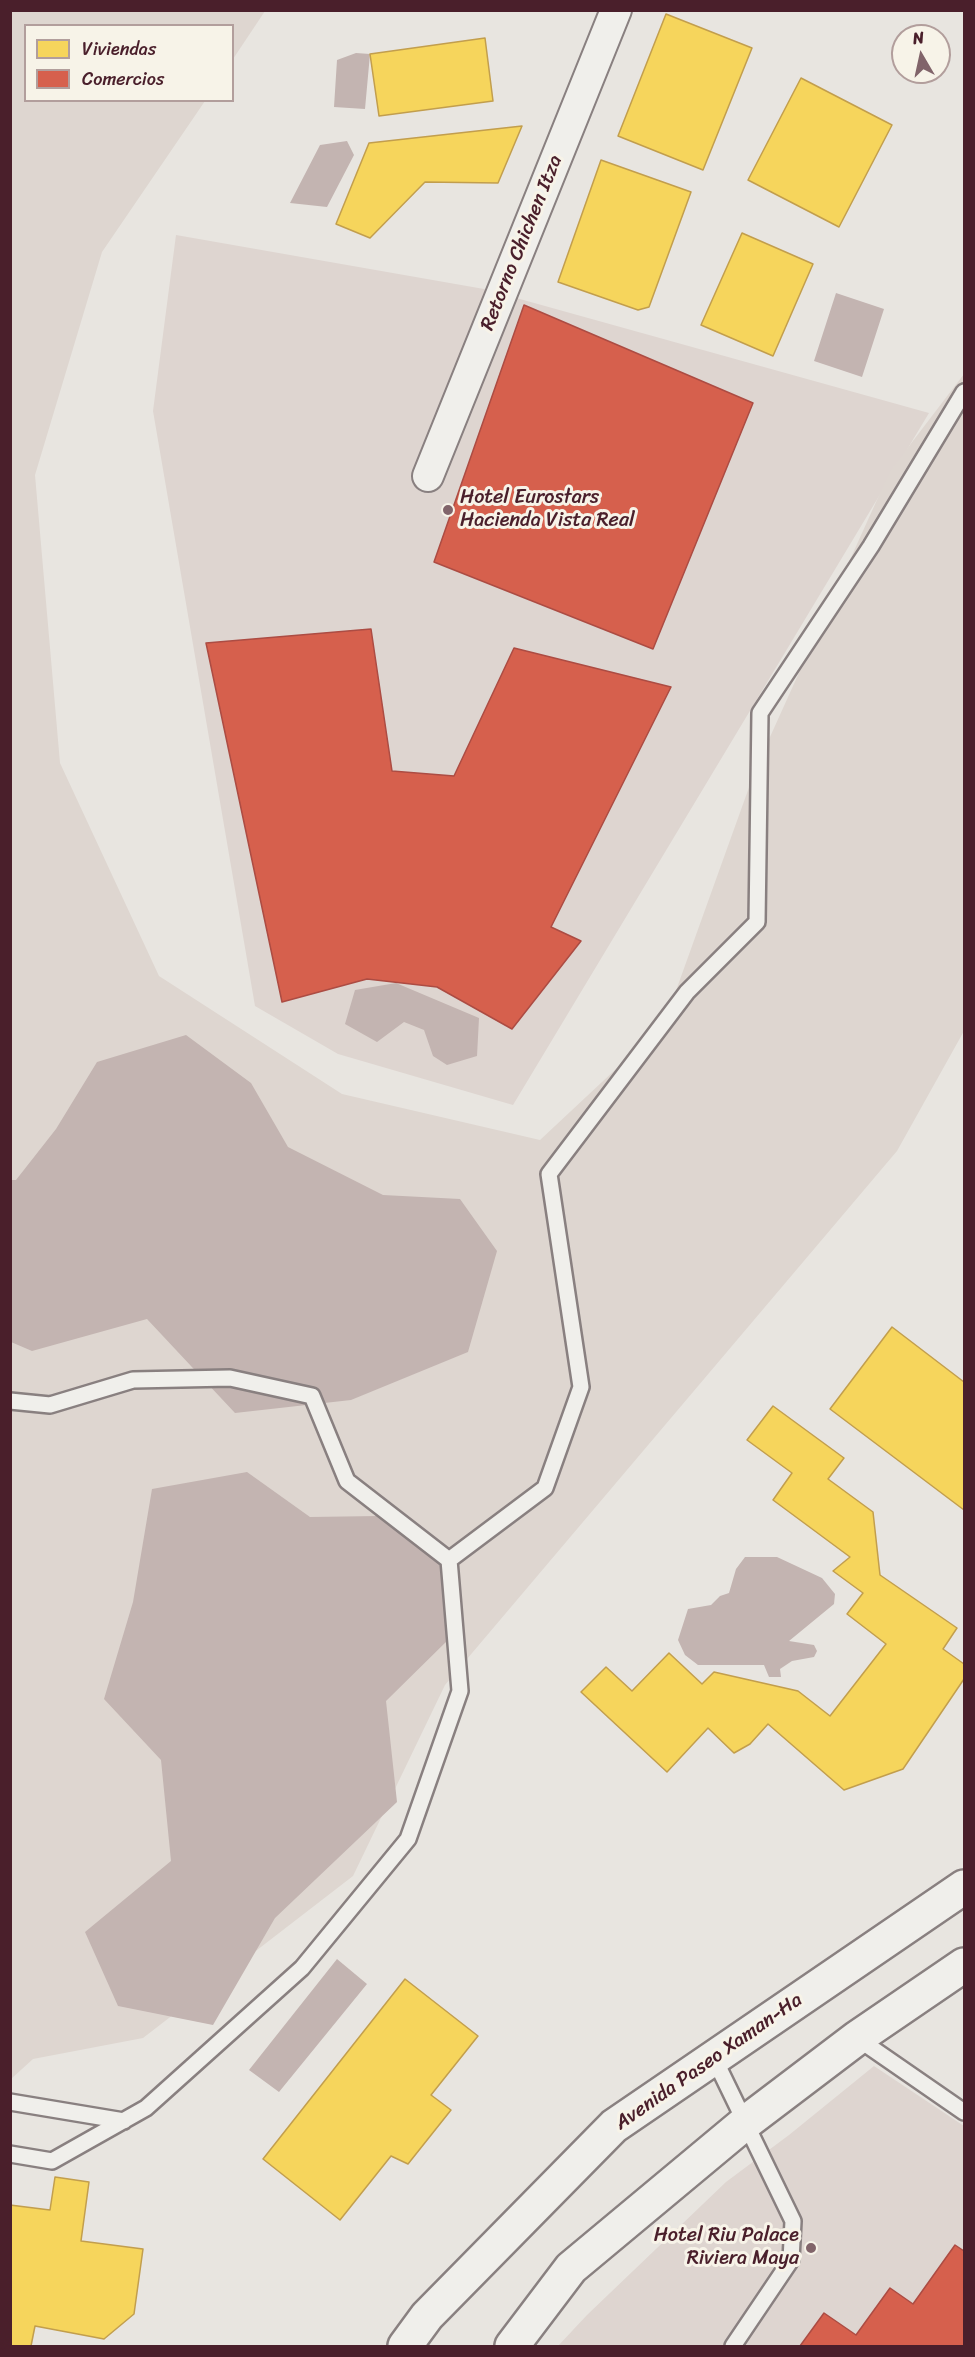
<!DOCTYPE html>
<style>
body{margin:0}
#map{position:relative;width:975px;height:2357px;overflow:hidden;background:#e8e5e0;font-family:Sriracha,sans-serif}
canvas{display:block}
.frame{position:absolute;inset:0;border:12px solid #4a1f2b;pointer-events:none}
.legend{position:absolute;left:24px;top:24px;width:210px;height:78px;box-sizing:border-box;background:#f7f3e8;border:2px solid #b29e9c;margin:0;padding:8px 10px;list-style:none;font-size:18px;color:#4a1f2b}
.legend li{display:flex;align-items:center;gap:12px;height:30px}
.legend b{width:30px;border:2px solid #b29e9c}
.north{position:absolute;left:891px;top:24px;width:60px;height:60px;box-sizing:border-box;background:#f7f3e8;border:2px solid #b29e9c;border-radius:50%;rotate:351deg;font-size:16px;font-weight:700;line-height:24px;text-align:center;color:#4a1f2b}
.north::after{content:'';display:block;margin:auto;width:21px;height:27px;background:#81646a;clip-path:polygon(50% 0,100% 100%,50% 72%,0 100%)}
</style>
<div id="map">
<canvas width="975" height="2357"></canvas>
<div class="frame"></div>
<ul class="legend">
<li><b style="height:16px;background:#f6d55c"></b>Viviendas</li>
<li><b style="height:16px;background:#d6604d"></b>Comercios</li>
</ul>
<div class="north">N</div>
</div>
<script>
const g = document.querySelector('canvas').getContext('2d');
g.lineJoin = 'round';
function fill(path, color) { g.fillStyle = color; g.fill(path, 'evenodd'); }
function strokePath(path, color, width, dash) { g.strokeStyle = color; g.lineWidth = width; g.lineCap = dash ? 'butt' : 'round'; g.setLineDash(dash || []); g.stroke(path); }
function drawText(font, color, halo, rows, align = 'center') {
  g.font = font + ' Sriracha,sans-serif'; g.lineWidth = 6; g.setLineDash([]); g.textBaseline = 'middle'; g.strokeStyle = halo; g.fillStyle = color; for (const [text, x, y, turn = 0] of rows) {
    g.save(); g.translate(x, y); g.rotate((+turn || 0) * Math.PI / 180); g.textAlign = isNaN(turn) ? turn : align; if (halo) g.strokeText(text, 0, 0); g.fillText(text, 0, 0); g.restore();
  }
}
fill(new Path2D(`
 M176,235L484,289L929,413L513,1105L338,1054L255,1006L153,411Z
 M874,2066L964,2126V2346H558L587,2315L726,2182L789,2135Z`), '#ded5d0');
fill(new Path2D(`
 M11,11H265L233,59L232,26H26V100L205,101L102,252L35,475L60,763L159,976L342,1094L540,1140L664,1024L756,768L890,471L964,374V1031L897,1151L445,1685L353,1876L143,2038L33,2059L11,2079Z`), '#ded6d0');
fill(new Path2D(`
 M356,53L370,54L365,109L334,107L337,60Z
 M347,141L354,155L327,207L290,203L320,145Z
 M836,293L884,309L862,377L814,361Z
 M396,983L479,1018L477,1056L447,1065L433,1056L424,1030L404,1022L377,1042L345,1024L355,990Z
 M186,1035L251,1083L288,1147L383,1195L460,1199L497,1251L468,1352L351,1400L235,1413L147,1319L32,1351L11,1342L10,1180H16L56,1129L97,1062Z
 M247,1472L310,1517L378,1516L447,1568L450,1638L386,1701L397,1802L275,1918L213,2025L118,2006L85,1932L171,1861L161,1760L104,1699L133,1602L152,1489Z
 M745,1557H777L822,1578L835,1594L834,1604L789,1641L814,1645L817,1651L814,1657L792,1661L780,1669L781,1677H769L764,1665H698L685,1655L678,1640L688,1609L711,1605L720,1596L729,1593L736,1569Z
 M337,1959L367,1984L279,2092L249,2070Z`), '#c3b4b1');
const homes = new Path2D(`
 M666,14L752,48L703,170L618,136Z
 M485,38L493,101L379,116L370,54Z
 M801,78L892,125L839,227L748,180Z
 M522,126L498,183L425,182L370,238L336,224L369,143Z
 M601,160L691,192L649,307L638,310L558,282Z
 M742,233L813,264L773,356L701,325Z
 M892,1327L964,1382V1510L830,1409Z
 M773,1406L844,1458L828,1479L873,1512L880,1575L957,1628L943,1649L964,1664V1679L903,1769L844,1790L768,1724L750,1744L734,1753L708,1728L667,1772L581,1692L606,1667L632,1691L669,1653L702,1684L714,1672L798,1691L830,1716L886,1644L847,1614L863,1593L833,1571L850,1557L773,1500L792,1473L747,1440Z
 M405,1979L478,2036L431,2095L451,2110L408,2164L391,2156L340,2220L263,2159Z
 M55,2177L89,2182L81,2241L143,2249L134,2314L104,2339L35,2326L31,2346H10V2205L50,2210Z`);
fill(homes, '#f6d55c');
strokePath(homes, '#c29e4d', 1.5);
const shops = new Path2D(`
 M524,305L753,403L653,649L434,562Z
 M371,629L392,771L454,776L514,648L671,687L551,927L581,941L512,1029L437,987L367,979L282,1002L206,643Z
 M955,2245L964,2251V2346H800L824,2313L856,2335L890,2288L913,2304Z`);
fill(shops, '#d6604d');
strokePath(shops, '#ac4c43', 1.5);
const lane = new Path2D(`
 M10,1401L50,1405L133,1380L230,1378L312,1396L347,1481L449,1560L460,1691L408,1839L302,1968L146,2108L52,2161L10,2154
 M449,1560L545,1488L581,1387L549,1174L687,992L757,922L760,713L871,546L964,392
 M857,2038L964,2112
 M714,2058L793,2221L791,2260L733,2346
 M10,2102L124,2121`);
const street = new Path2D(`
 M428,476L616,10`);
const secondary = new Path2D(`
 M405,2346L427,2316L614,2126L964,1887
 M512,2346L571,2268L745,2123L857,2038L964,1965`);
strokePath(lane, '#898080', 20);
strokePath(street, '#898080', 34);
strokePath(secondary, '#898080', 38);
strokePath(lane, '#f0efeb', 15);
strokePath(street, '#f0efeb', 30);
strokePath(secondary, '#f0efeb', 33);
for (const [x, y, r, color] of [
 [448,510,6,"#81646a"],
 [811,2248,6,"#81646a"]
]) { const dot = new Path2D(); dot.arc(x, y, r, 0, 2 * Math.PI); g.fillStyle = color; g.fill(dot); strokePath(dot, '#f7f3e8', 2); }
drawText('20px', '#4a1f2b', '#f7f3e8', [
 ["Retorno Chichen Itza",522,243,-68],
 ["Avenida Paseo Xaman-Ha",709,2062,-35]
]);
drawText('20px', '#4a1f2b', '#f7f3e8', [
 ["Hotel Eurostars",460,498],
 ["Hacienda Vista Real",460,521],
 ["Hotel Riu Palace",799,2236,"right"],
 ["Riviera Maya",799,2259,"right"]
], 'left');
</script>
